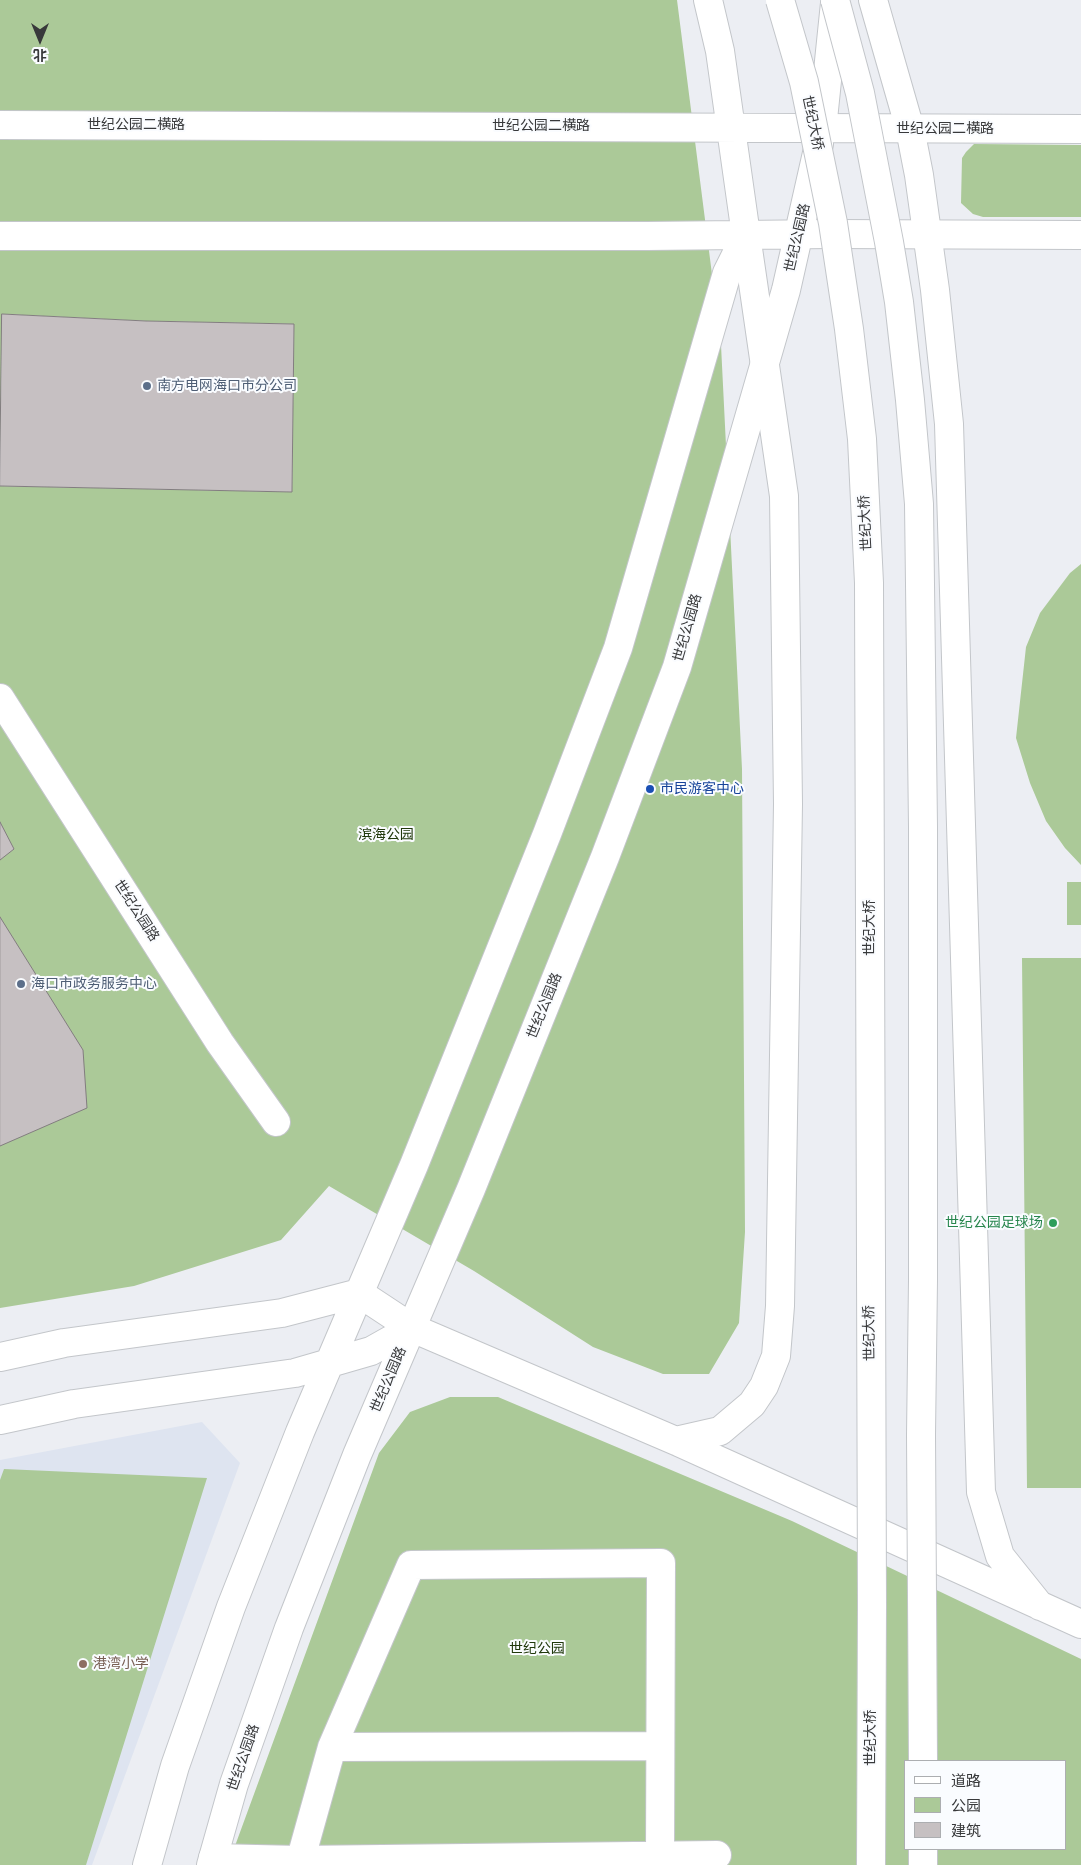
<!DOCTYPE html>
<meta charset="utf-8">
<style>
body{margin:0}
#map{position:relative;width:1081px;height:1865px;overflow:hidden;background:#eceef3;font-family:"DM Sans","Noto Sans SC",sans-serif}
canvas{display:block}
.legend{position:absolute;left:904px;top:1760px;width:162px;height:90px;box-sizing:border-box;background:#fafcff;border:1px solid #acaeb1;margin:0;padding:6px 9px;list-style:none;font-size:15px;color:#38393b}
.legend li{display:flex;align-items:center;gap:10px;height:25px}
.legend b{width:25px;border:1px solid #acaeb1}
.north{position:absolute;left:15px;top:15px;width:50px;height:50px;-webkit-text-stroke:4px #fafcff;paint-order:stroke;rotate:180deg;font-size:14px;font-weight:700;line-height:20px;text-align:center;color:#38393b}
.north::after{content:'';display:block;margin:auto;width:18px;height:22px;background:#38393b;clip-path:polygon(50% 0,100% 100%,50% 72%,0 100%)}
</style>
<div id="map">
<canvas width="1081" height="1865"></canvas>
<ul class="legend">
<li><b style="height:6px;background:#fff"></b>道路</li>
<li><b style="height:14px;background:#abc998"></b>公园</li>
<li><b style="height:14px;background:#c6c0c2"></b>建筑</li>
</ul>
<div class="north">北</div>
</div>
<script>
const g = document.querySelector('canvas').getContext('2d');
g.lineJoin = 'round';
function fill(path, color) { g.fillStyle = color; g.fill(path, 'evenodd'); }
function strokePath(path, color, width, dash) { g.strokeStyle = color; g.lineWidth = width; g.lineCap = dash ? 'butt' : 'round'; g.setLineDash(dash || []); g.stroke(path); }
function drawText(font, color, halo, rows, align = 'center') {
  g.font = font + ' "DM Sans","Noto Sans SC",sans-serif'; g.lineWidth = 4; g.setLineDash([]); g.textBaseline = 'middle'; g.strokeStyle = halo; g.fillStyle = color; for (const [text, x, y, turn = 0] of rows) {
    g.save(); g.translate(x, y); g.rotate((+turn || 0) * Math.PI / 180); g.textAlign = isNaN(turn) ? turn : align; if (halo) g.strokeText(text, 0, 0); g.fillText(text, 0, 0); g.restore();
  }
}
fill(new Path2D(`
 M202,1422L240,1463L92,1865H0V1460Z`), '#dee4f0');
fill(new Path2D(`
 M0,0H677L721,345L742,769L745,1232L739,1323L709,1374H663L593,1347L474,1271L329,1186L281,1240L134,1286L0,1308V486L292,492L294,324L146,321L2,314L0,449Z
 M974,144L1081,145V217H983L973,214L961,203L962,158L966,152Z
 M1081,564V865L1065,848L1046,821L1030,783L1016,738L1026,647L1040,613L1070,573Z
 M1067,882H1081V925H1067Z
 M1022,958H1081V1488H1027Z
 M450,1397H498L792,1521L1081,1659V1865H228L379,1453L410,1412ZM905,1761H1065V1849H905Z
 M4,1469L207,1478L86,1865H0V1480Z`), '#abc998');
const building = new Path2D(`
 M2,314L146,321L294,324L292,492L0,486Z
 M0,822L14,849L0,860Z
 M0,917L83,1050L87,1108L0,1146Z`);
fill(building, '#c6c0c2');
strokePath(building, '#827d7f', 1);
const minor = new Path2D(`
 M873,0L910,129L919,175L935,290L949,424L981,1492L1000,1556L1040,1606
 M0,698L220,1043L276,1122
 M412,1328L676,1441L1081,1624
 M676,1441L720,1431L752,1404L764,1386L776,1356L780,1306L788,804L784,496L746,235
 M332,1747L660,1746
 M213,1858L299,1860L717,1855
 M299,1865L332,1747L411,1565L661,1563L660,1855`);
const major = new Path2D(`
 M0,125L1081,129
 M0,236H647L831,234L1081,235
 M0,1357L64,1343L282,1313L359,1293L412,1328L371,1351L295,1373L74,1404L0,1420
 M147,1865L175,1766L231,1607L300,1432L414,1165L547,834L618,648L727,273L746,235L720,51L708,0
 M211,1865L234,1784L289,1628L357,1455L471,1189L605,857L677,667L786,290L819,144`);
const highway = new Path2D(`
 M822,129L835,3
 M923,1849V1865`);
strokePath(minor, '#c3c6ca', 30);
strokePath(major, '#c3c6ca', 30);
strokePath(highway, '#c3c6ca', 30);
strokePath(minor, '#fff', 28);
strokePath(major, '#fff', 28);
strokePath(highway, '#fff', 28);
const highwayBridge = new Path2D(`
 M780,0L804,82L833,223L849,329L862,439L869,583L872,1606L871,1865
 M835,0L860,93L889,242L899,302L910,400L919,504L923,827V1280L921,1435L923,1761`);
strokePath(highwayBridge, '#c3c6ca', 30, []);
strokePath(highwayBridge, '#fff', 28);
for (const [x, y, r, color] of [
 [147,386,5,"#5c6f8a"],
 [650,789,5,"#1a4fb4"],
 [21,984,5,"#5c6f8a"],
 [1053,1223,5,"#2e9e5b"],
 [83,1664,5,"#8d6e63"]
]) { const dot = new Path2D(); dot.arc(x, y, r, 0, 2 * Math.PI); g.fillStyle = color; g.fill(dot); strokePath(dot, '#fafcff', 2); }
drawText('14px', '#38393b', '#fafcff', [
 ["世纪大桥",812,123,78],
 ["世纪公园二横路",136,125],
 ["世纪公园二横路",541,126],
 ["世纪公园二横路",945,129],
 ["世纪公园路",798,238,-77],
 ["世纪大桥",866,523,-93],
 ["世纪公园路",688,628,-74],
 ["世纪公园路",136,911,57],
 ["世纪大桥",870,928,-90],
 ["世纪公园路",545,1006,-68],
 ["世纪大桥",870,1333,-91],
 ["世纪公园路",389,1380,-67],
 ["世纪大桥",871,1738,-90],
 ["世纪公园路",244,1758,-71]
]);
drawText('14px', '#4e5e75', '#fafcff', [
 ["南方电网海口市分公司",157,386],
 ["海口市政务服务中心",31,984]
], 'left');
drawText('14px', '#164399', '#fafcff', [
 ["市民游客中心",660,789]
], 'left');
drawText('14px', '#21390c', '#fafcff', [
 ["滨海公园",386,835],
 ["世纪公园",537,1649]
]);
drawText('14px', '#27864d', '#fafcff', [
 ["世纪公园足球场",1043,1223]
], 'right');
drawText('14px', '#785e54', '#fafcff', [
 ["港湾小学",93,1664]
], 'left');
</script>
